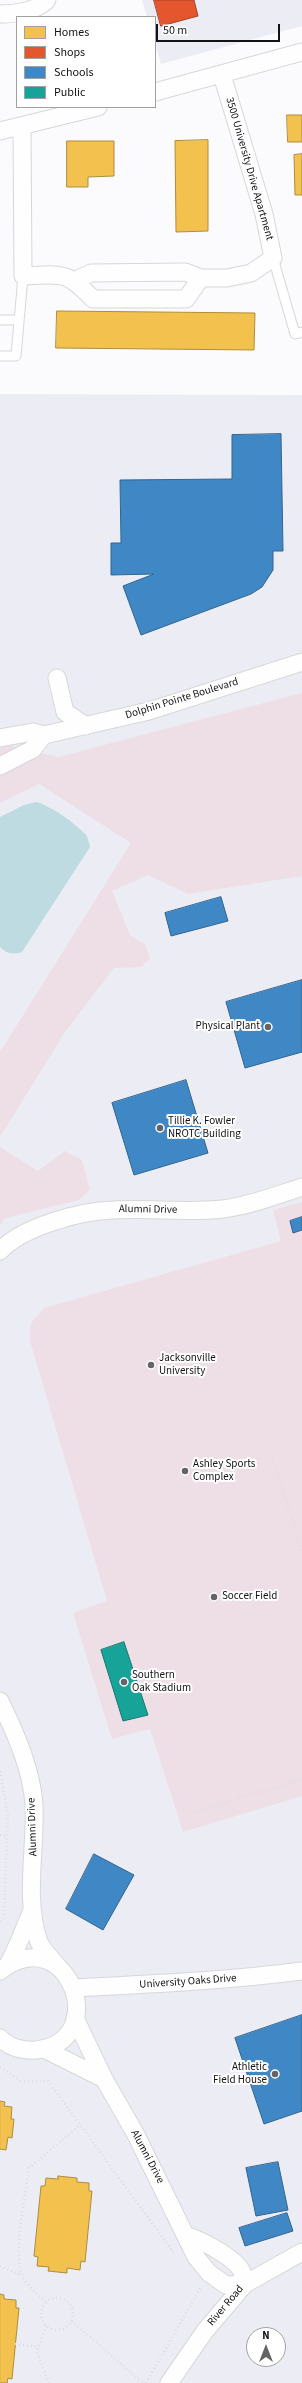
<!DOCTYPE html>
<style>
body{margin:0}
#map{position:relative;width:302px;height:2383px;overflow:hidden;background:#fbfbfd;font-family:"Source Sans 3",sans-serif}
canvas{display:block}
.legend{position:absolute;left:16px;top:16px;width:140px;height:92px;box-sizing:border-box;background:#fff;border:1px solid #a1a1a1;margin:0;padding:5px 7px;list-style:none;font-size:12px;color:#131315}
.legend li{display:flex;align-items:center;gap:8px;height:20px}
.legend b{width:20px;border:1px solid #a1a1a1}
.north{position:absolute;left:246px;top:2327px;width:40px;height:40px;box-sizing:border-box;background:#fff;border:1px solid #a1a1a1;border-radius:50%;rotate:0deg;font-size:11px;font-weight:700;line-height:16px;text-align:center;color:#131315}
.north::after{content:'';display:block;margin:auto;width:14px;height:18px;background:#646466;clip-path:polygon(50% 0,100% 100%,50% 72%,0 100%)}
.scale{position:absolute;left:156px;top:24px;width:124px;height:18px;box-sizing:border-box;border:2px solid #131315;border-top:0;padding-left:5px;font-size:12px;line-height:14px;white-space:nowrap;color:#131315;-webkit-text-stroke:3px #fff;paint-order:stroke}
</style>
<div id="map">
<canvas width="302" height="2383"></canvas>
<ul class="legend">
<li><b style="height:11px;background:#f2c14e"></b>Homes</li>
<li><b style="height:11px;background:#e4572e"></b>Shops</li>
<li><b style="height:11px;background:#3f88c5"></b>Schools</li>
<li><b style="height:11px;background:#17a398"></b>Public</li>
</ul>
<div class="north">N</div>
<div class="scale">50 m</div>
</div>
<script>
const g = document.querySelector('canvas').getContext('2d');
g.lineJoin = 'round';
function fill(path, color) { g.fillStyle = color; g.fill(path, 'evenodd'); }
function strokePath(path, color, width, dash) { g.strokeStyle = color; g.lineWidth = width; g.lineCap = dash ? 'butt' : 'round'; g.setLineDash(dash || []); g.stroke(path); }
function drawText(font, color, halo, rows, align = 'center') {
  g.font = font + ' "Source Sans 3",sans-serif'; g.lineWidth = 4; g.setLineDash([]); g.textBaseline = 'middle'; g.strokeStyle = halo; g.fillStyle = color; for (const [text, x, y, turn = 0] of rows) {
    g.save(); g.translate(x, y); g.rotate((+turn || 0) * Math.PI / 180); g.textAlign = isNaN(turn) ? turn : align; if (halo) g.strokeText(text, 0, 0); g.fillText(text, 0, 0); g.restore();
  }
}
fill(new Path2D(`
 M142,0H302V26L161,64L155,43V17H147Z
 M0,394L302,395V2383H0ZM254,2335H278V2359H254Z`), '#ecedf4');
fill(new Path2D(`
 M302,693V876L188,894L148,875L112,891L130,935L145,944L150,959L141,967L114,968L65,1032L0,1137V1052L131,843L39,784L0,803V743L58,757Z
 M0,1147L38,1171L65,1151L82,1160L90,1190L79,1200L5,1218L0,1225Z
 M302,1202V1796L183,1832L150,1729L112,1739L73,1613L107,1601L30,1341L31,1323L44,1308L281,1241L273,1210Z`), '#eedfe6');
fill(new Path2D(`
 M36,802C50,805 76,824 86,835C88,838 89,843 90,847L22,952C13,955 7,954 0,947V817L24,805Z`), '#bedbe2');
const homes = new Path2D(`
 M287,115H302V142H288Z
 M208,140V231L176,232L175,141Z
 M67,141H114V176L88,177V187H67Z
 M302,154V195H295L294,155Z
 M57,311L255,313L254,350L56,348Z
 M0,2101L5,2102L4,2106L12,2107L11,2119H14L12,2138L8,2137L6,2150L0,2149Z
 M58,2176L77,2178V2182L89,2183V2191H92L85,2262L81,2261L80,2270L67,2268V2273L48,2271L49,2267L37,2266L38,2257L34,2256L41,2186H45L46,2178L58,2179Z
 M0,2294L4,2295V2299L16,2300V2308H19L12,2379L8,2378L7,2383H0Z`);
fill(homes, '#f2c14e');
strokePath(homes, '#af8d3d', 1);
const shops = new Path2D(`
 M154,0H194L198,16L161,26Z`);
fill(shops, '#e4572e');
strokePath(shops, '#a54326', 1);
const schools = new Path2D(`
 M281,434L283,551H273V570L262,587L251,594L141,635L123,586L154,574L111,575V543H121L120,480L232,479V435Z
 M221,897L228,921L171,936L165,913Z
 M302,980V1052L245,1068L226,1002Z
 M186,1080L208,1153L134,1175L112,1103Z
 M302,1217V1230L293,1233L290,1221Z
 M94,1854L134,1875L103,1930L66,1909Z
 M302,2015V2111L264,2124L235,2038Z
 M278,2162L288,2210L256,2216L246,2168Z
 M287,2213L293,2231L245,2246L239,2228Z`);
fill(schools, '#3f88c5');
strokePath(schools, '#326590', 1);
const public = new Path2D(`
 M124,1642L148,1715L123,1721L101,1650Z`);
fill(public, '#17a398');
strokePath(public, '#167871', 1);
const lane = new Path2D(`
 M273,258L295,334L302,332
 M0,320H19
 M0,356H16L23,276`);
const street = new Path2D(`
 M0,14C15,14 37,11 47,0
 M155,92L302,52
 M22,126L23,276C62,275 64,269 93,299H186L201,278
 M0,131L98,107
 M76,280L91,273L185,272L201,278H227L251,273L273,258L264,214L222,75
 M57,678L65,712L86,726
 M0,738L33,732L44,735
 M0,766L33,749L44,735L149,711L302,662
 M0,1251C22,1227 80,1211 113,1210C149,1208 186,1213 223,1209C249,1206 277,1195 302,1187
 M0,1701C15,1732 32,1770 34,1805C36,1850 24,1899 39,1942C43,1951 53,1960 59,1968
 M8,1965L19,1942L32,1910
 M0,1971C67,1918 114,2041 36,2050C24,2051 9,2048 0,2038
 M74,1988C150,1984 226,1981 302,1971
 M75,2018L104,2079L135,2133L196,2257L209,2273L226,2285L245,2284C244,2280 243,2275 242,2272C236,2258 201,2240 188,2236
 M44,2049L104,2079
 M169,2383L205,2331L245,2284L302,2252`);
strokePath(lane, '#d7d7d9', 11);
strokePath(street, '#d7d7d9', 19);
strokePath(new Path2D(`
 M271,1454L302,1552
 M0,1771L8,1815L4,1918L0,1922
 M193,1813L302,1779
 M0,1835L8,1836
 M0,2067L21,2081H48L174,2253
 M0,2266L21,2275
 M41 2314a16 16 0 1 1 32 0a16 16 0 1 1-32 0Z
 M46,2302C37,2294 28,2287 23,2277C12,2256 26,2193 29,2168L80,2125
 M72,2321L143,2383
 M46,2326L37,2352L49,2383
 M15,2344L38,2347
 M146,2383L201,2287`), '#ddddde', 2.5, [1, 3]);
strokePath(lane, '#fefeff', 9);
strokePath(street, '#fefeff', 17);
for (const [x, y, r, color] of [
 [268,1027,4,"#646466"],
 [160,1128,4,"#646466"],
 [151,1365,4,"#646466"],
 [185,1471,4,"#646466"],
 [214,1597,4,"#646466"],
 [124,1682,4,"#646466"],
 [275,2074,4,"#646466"]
]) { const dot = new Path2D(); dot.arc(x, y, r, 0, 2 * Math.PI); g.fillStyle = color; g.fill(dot); strokePath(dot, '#fff', 1.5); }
drawText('11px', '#131315', '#fff', [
 ["3500 University Drive Apartment",249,169,74],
 ["Dolphin Pointe Boulevard",182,699,-17],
 ["Alumni Drive",148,1210,1],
 ["Alumni Drive",33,1827,-92],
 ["University Oaks Drive",188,1982,-4],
 ["Alumni Drive",147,2157,62],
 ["River Road",226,2306,-50]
]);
drawText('11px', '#131315', '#fff', [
 ["Physical Plant",260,1027,"right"],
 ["Tillie K. Fowler",168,1122],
 ["NROTC Building",168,1135],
 ["Jacksonville",159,1359],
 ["University",159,1372],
 ["Ashley Sports",193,1465],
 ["Complex",193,1478],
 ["Soccer Field",222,1597],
 ["Southern",132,1676],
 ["Oak Stadium",132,1689],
 ["Athletic",267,2068,"right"],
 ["Field House",267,2081,"right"]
], 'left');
</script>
